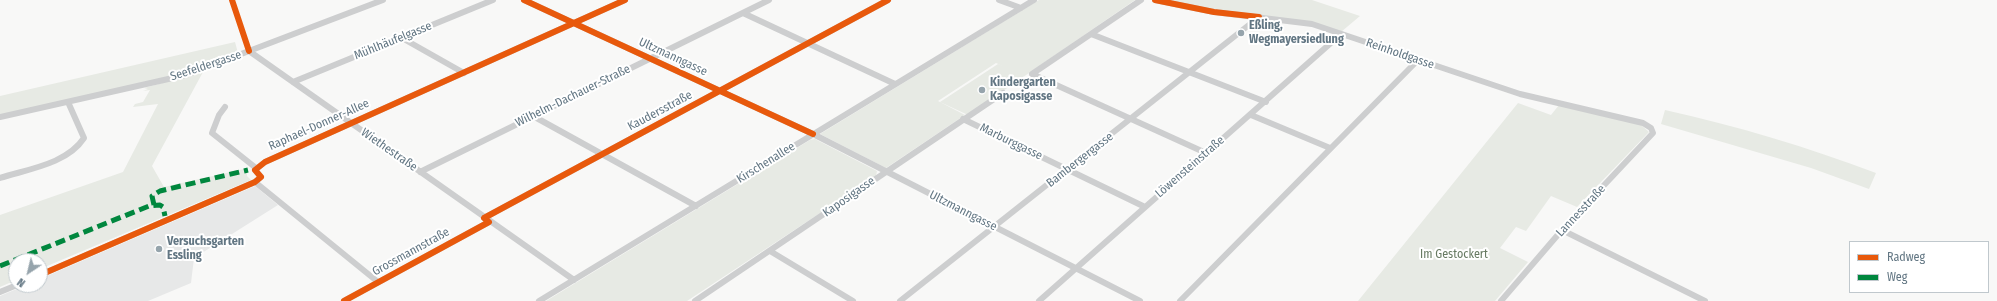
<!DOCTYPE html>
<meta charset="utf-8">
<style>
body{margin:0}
#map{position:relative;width:1997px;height:301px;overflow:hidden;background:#f8f8f7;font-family:"Fira Sans Condensed",sans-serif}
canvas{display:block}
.legend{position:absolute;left:1849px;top:241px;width:140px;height:52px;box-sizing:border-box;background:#fff;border:1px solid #c0c8cd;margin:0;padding:5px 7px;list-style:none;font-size:12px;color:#627683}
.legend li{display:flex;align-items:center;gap:8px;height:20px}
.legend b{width:20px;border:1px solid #c0c8cd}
.north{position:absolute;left:8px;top:253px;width:40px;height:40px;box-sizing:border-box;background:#fff;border:1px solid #c0c8cd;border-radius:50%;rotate:215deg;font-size:11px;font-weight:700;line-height:16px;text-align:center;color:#627683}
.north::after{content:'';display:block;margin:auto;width:14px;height:18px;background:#96a4ac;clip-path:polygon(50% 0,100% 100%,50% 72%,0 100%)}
</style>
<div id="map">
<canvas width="1997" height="301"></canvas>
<ul class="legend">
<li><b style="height:5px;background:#e8590c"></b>Radweg</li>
<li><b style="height:5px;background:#00873e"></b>Weg</li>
</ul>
<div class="north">N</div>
</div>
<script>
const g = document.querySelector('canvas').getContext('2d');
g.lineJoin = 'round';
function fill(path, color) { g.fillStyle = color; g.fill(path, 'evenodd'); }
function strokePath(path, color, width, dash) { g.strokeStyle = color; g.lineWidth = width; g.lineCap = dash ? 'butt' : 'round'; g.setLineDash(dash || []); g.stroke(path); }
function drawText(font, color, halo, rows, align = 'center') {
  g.font = font + ' "Fira Sans Condensed",sans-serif'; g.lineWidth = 4; g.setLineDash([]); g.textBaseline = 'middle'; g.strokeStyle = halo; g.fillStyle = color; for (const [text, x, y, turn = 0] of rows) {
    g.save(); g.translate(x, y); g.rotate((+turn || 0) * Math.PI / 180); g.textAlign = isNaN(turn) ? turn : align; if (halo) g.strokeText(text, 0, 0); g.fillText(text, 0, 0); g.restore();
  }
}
fill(new Path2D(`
 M255,186L278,205L194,258L191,283L148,301H0V296L26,285H40V279Z`), '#e7e8e8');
fill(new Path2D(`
 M1039,0H1135L968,115L940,102L998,64L1005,67L996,63L938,101L965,115L886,168L820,134Z
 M1166,0H1312L1360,16L1341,32Z
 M235,42L238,53L188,72L0,115V96Z
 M203,72L152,166L164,187L244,169L247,170V176L251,180L40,269V261H16V280L0,287V215L123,172L158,104L133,107L135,104L143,102L150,90L143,91L148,89L144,88Z
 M1518,103L1551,115L1559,105L1640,124L1649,132L1577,207L1551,196L1526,231L1516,227L1500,248L1528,262L1495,301H1358Z
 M1665,110C1737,126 1807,147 1876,173L1869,189L1811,168L1661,124Z
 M815,139L877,171L876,176L687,301H546L810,140Z`), '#e7eae4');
strokePath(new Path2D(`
 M524,0L813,134L1140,301
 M999,0L1021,8
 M1155,0L1214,12L1312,24L1520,94L1643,123L1651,128L1653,133L1562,230L1501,301
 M743,13L895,84
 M1091,34L1266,102
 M402,38L464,73
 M249,51L574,280
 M1032,74L1206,153
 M1032,74L1141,0
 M293,82L493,0
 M225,107L219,115L212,133L256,168
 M1251,115L1330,148
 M533,116L696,206
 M0,117L186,75L383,0
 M963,119L1145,207
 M420,172L769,0
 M0,178C28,169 67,164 84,138L68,102
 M255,182L378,282
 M484,218L888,0
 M1562,230L1705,301
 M770,251L853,301
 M40,275L255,182L261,177L255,170L265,162L625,0
 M0,292L17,285
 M344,301L489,222
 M539,301L1034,0
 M695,301L1003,93
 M900,301L1259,17
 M1039,301L1341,34
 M1180,301L1417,61`), '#cdcecf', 6);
strokePath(new Path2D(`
 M154,205L152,196L160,191L248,170
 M0,266L149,206L160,205L163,207L165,216`), '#00873e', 5, [10, 5]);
strokePath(new Path2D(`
 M232,0L249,51
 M524,0L813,134
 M1155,0L1214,12L1259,17
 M40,275L255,182L261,177L255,170L265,162L625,0
 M344,301L489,222L484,218L888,0`), '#e8590c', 6);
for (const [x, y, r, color] of [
 [1241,33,4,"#96a4ac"],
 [982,90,4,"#96a4ac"],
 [159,249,4,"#96a4ac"]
]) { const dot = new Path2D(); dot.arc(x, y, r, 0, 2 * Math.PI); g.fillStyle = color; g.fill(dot); strokePath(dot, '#fff', 1.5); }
drawText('bold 12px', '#627683', '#fff', [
 ["Eßling,",1249,26],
 ["Wegmayersiedlung",1249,40],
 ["Kindergarten",990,83],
 ["Kaposigasse",990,97],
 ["Versuchsgarten",167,242],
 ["Essling",167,256]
], 'left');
drawText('12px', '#627683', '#fff', [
 ["Mühlhäufelgasse",393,41,-22],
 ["Reinholdgasse",1400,54,19],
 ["Ultzmanngasse",673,57,25],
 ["Seefeldergasse",206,66,-18],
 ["Wilhelm-Dachauer-Straße",573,96,-26],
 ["Kaudersstraße",660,111,-28],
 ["Raphael-Donner-Allee",319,125,-24],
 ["Marburggasse",1011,142,26],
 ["Wiethestraße",389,150,35],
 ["Bambergergasse",1080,160,-38],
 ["Kirschenallee",766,163,-32],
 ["Löwensteinstraße",1190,167,-41],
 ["Kaposigasse",849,197,-35],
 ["Ultzmanngasse",963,211,27],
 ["Lannesstraße",1581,211,-47],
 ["Grossmannstraße",411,252,-29]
]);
drawText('12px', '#677a62', '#fff', [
 ["Im Gestockert",1454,255]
]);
</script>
